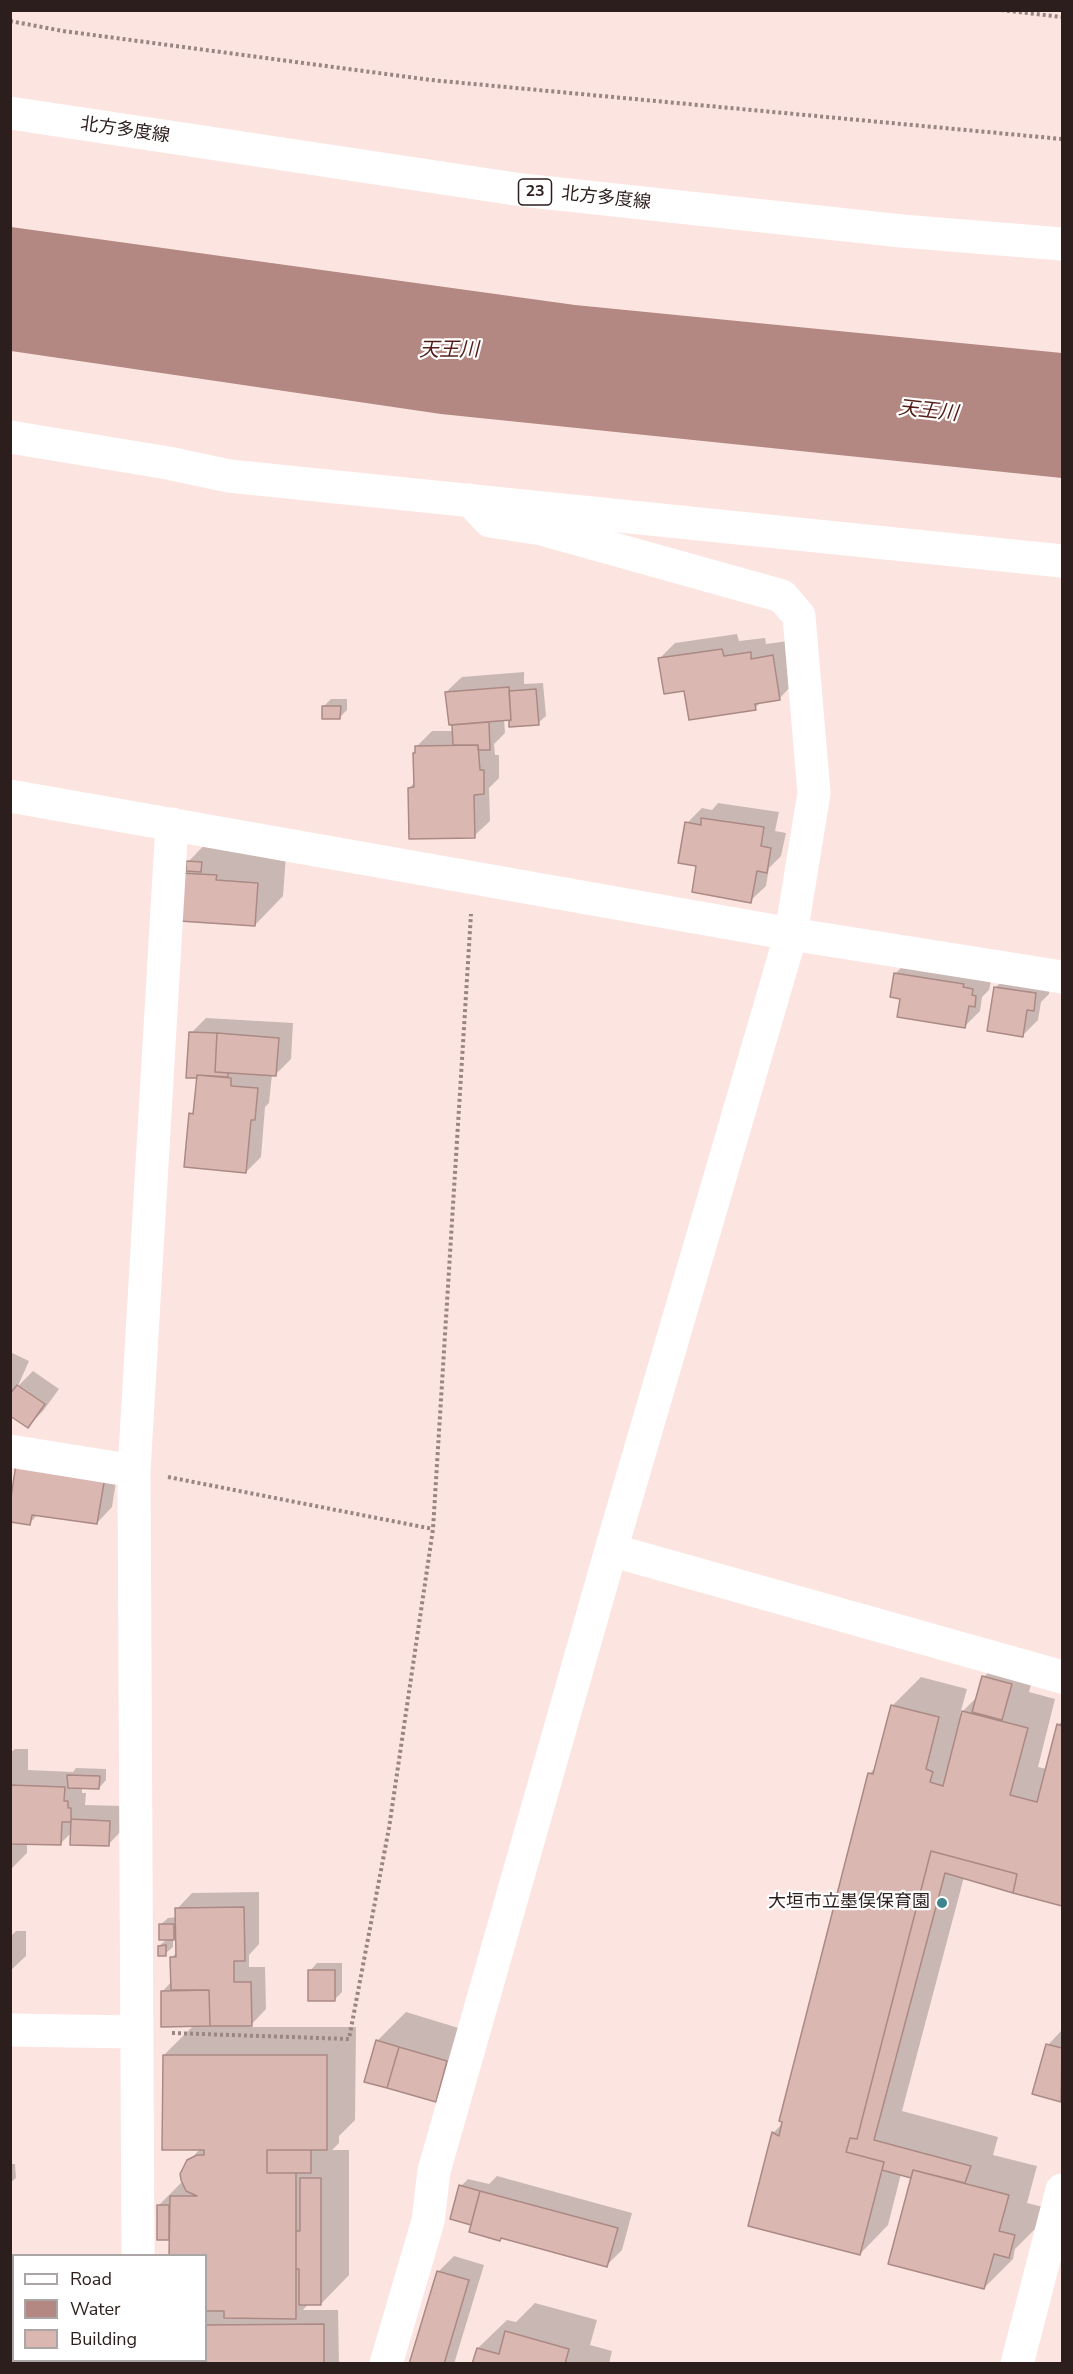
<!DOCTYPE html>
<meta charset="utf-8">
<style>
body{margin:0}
#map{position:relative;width:1073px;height:2374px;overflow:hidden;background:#fce5e1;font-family:"Nunito Sans",sans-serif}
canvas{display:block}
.frame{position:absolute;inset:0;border:12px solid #2c1e1d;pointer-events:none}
.legend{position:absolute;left:12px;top:2254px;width:195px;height:108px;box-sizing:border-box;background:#fff;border:2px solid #aba5a5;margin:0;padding:8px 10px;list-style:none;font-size:18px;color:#2c1e1d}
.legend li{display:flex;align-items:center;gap:12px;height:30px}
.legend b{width:30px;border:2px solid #aba5a5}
</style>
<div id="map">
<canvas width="1073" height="2374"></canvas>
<div class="frame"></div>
<ul class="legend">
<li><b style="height:8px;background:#fff"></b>Road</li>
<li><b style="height:16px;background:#b38882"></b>Water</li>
<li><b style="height:16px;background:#dbb7b2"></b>Building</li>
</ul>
</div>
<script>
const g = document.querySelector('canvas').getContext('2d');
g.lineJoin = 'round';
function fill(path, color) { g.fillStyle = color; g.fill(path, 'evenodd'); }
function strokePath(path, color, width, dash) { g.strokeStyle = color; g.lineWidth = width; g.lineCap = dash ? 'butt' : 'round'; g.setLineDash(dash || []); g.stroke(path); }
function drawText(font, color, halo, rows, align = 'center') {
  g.font = font + ' "Nunito Sans","Noto Sans JP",sans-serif'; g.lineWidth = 4.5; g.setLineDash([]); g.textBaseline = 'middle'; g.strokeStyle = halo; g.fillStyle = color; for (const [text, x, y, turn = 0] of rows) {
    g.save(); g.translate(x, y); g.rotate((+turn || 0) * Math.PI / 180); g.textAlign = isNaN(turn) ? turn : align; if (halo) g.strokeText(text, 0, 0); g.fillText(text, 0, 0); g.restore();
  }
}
fill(new Path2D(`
 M11,227L575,305L1062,353V478L441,414L11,351Z`), '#b38882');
fill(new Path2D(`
 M737,634L739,641L765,638L766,644L788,641L794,683L779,699L762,701L755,708L686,689L660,658L675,643Z
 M524,672V684L543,683L546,716L538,723L513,719H504L505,733L494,744L495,755H499V778L489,788L490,821L474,836L409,788L415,782V753L417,746L432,731H454L446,692L462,677Z
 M331,699H347V710L340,717L324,706Z
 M718,803L779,812L775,831L786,833L781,856L769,868L766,886L750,901L698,865L687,823L702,808L712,810Z
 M216,833L286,855L283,896L255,925L183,874L187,869L188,862Z
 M911,958L991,981L989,990L982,997L980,1011L964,1027L901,998L895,974Z
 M1011,972L1051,978L1049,994L1041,1002L1038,1020L1023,1035L996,987Z
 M206,1018L293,1023L291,1059L276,1074H272L269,1103L265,1107L261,1157L246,1172L191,1114L195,1110L198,1077H187L191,1033Z
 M10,1352L29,1361L18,1386L33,1371L59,1389L43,1411L28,1426L10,1414Z
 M119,1462L112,1507L97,1523L38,1514L30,1523L10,1520Z
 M1012,1648L1039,1655L1029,1692L1055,1699L1038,1767L1047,1769L1058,1725L1062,1721V1904L964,1877L902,2111L998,2137L993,2155L1037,2166L1027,2203L1043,2207L1037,2227L1015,2249L1013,2259L984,2288L913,2177L901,2174L888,2225L860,2254L773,2133L785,2121L869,1774L876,1767L892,1706L921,1677L967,1689L960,1714L978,1696L984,1677Z
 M15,1749H28V1770L73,1772L76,1768L106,1769V1780L99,1788L82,1787V1793H86L85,1805L124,1806L123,1829L108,1845L72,1832L60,1844L27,1843V1853L10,1870V1753Z
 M259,1892V1944L249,1955V1967H265L266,2009L249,2027H356L355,2120L339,2136V2143L332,2150H349V2275L321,2304L309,2303L303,2310H338L339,2364H171L206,2360V2256L171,2238H158V2206L183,2181L189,2161L200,2149L164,2055L194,2025L162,1992L172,1981V1957L177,1952V1935L173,1939V1947L165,1954L159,1946L167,1939L160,1925L168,1918L177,1917V1909L192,1893Z
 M16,1931H26V1956L10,1971V1937Z
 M317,1963H342V1992L335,1999L310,1971Z
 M406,2012L475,2033L464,2072L435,2101L377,2041Z
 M1062,2030V2099L1061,2101L1048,2045Z
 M10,2164H15L16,2178L10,2183Z
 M497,2176L632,2213L622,2250L607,2265L502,2237L500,2239L473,2224L461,2186L468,2179L489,2184Z
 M454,2256L484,2265L454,2364H410L438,2272Z
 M535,2303L597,2320L590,2345L612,2351L609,2364H474L478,2348L507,2320L516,2322Z
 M10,2342H14V2360H126V2364H10Z`), '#0003');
const building = new Path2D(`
 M722,649L724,656L751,652V659L773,655L780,700L755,704L756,710L689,720L684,691L664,694L658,658Z
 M509,687L511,720L449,725L445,692Z
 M536,689L539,725L509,727V721L511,720L509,691Z
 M322,706H341L340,719H322Z
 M489,722L490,750H478V745H453L452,725Z
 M478,745L480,770H484V794L474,795L475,838L409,839L408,788L414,787L413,753H415V746Z
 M701,818L764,827L761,846L771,848L767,873L757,871L751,903L692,892L696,866L678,863L685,822L701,825Z
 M186,861L202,862L201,872L186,871Z
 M181,873L217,875L216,880L258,883L255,926L179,921Z
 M894,973L964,984L963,987L973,989L972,995L976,996L975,1007L969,1006L965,1028L897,1017L900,999L890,997Z
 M994,987L1036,993L1034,1011L1027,1010L1023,1037L987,1031Z
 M189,1032L217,1033L215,1072L228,1073V1077L197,1075V1078H186Z
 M217,1033L279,1038L276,1076L215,1072Z
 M197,1075L231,1078V1086L258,1088L255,1120H251L246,1173L184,1167L189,1113L193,1114Z
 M17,1385L45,1404L28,1428L10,1416V1394Z
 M16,1464L105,1477L97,1524L32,1515L30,1525L10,1522V1504Z
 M982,1676L1012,1684L1002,1720L972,1712Z
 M891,1705L939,1717L926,1769L933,1772L930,1782L943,1786L962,1711L1028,1728L1010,1795L1037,1802L1057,1724L1062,1726V1906L1013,1893L1017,1874L931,1851L857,2139L850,2138L846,2152L884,2162L860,2255L748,2226L772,2132L779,2136L782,2122L779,2121L868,1773L873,1774Z
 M67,1775L100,1776L99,1789L68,1788Z
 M10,1785L65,1787L64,1801H68V1808H71V1822H62L61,1845L10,1844Z
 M71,1819L110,1821L109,1846L70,1845Z
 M931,1851L1017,1874L1013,1893L945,1873L874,2140L971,2166L965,2183L913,2170L911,2178L882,2170L884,2162L846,2152L850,2138L857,2139Z
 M244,1907L245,1961H234V1982H251L252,2026H210L209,1990H171L170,1957H176L175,1908Z
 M159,1924H174V1940H159Z
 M166,1945V1956H158V1946Z
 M308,1970H335V2001H308Z
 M209,1990L210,2026L161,2027V1991Z
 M376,2040L399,2047L387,2088L364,2082Z
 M1046,2044L1062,2048L1061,2102L1032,2094Z
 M399,2047L447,2061L436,2102L387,2088Z
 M163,2055H327V2150H267V2173H296V2319L224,2318V2311H206V2256H169L170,2196H197L186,2191L181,2180L180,2174L187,2160L197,2155H204V2150H162Z
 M267,2150H311V2173H267Z
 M913,2170L1009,2195L999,2231L1015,2235L1009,2258L994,2254L984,2289L888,2264Z
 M300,2178H321V2305H299V2269H296V2231H300Z
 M459,2185L480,2191L471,2225L450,2219Z
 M480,2191L618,2228L607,2267L501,2238L500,2241L469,2232Z
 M157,2205H169V2240H157Z
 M437,2271L469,2280L444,2364H409Z
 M324,2324V2364H170V2360H206V2325Z
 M505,2331L569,2349L565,2364H472L477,2348L499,2354Z
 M10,2348H14V2360H38V2364H10Z
 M50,2360H111V2364H50Z`);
fill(building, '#dbb7b2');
strokePath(building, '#ab8984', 1.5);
strokePath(new Path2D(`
 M1001,10L1062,17
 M10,21L63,31L431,80L1062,139
 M168,1477L433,1529
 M172,2033L349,2039L389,1828L433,1529L471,914`), '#998683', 4, [3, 3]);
strokePath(new Path2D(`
 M10,437L168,463L229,476L1062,561
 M10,796L791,934L1062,977
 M10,1451L134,1471
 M611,1550L1062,1677
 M10,2030L136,2032
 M138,2256L134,1471L172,824
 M139,2360V2364
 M386,2364L428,2221L434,2171L611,1550L791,934L814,793L799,616L782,596L542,529L490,521L470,500
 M1017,2364L1062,2190`), '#fff', 33);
strokePath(new Path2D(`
 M10,113L522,190L902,231L1062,244`), '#fff', 33);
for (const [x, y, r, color] of [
 [942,1903,6,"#3d848e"]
]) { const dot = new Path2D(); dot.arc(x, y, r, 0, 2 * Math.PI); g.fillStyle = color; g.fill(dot); strokePath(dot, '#fff', 2); }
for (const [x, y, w] of [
 [535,192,33]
]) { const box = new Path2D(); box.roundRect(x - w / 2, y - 13, w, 26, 4.5); g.fillStyle = '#fff'; g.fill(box); strokePath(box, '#2c1e1d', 1.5); }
drawText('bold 16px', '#2c1e1d', null, [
 ["23",535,192]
]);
drawText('18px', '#2c1e1d', '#fff', [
 ["北方多度線",125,131,8],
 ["北方多度線",606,199,6]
]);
drawText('18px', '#2c1e1d', '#fff', [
 ["大垣市立墨俣保育園",930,1903]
], 'right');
drawText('italic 20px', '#541d18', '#fff', [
 ["天王川",449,351],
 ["天王川",928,412,6]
]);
</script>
